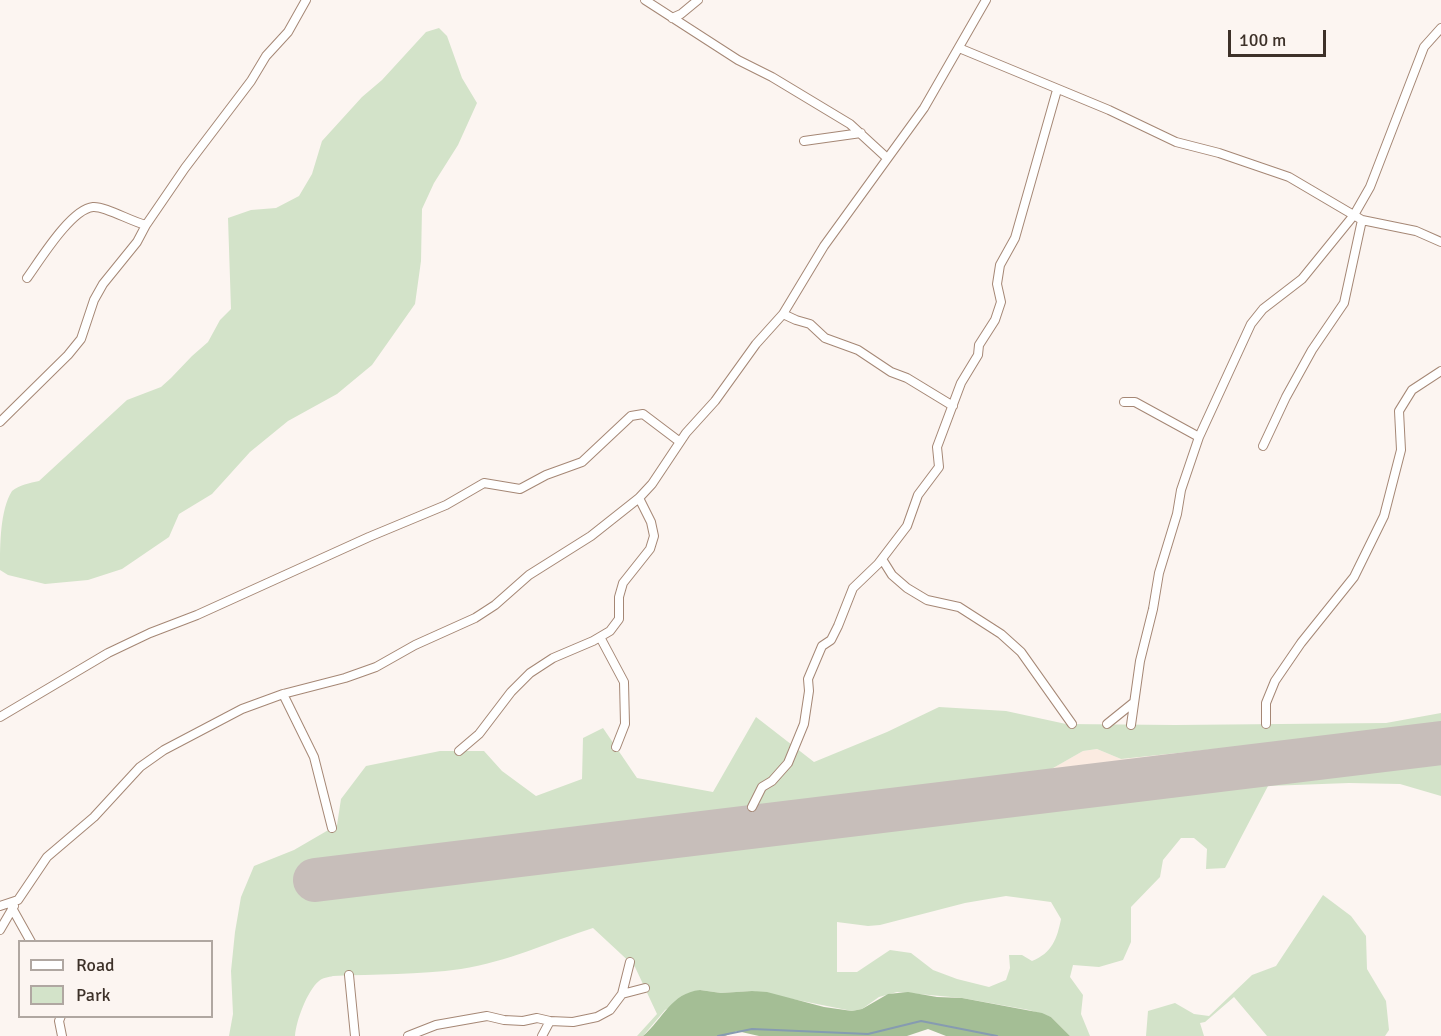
<!DOCTYPE html>
<style>
body{margin:0}
#map{position:relative;width:1441px;height:1036px;overflow:hidden;background:#fcf5f1;font-family:Signika,sans-serif}
canvas{display:block}
.legend{position:absolute;left:18px;top:940px;width:195px;height:78px;box-sizing:border-box;background:#fcf5f1;border:2px solid #b0a7a1;margin:0;padding:8px 10px;list-style:none;font-size:18px;color:#3d3129}
.legend li{display:flex;align-items:center;gap:12px;height:30px}
.legend b{width:30px;border:2px solid #b0a7a1}
.scale{position:absolute;left:1228px;top:30px;width:98px;height:27px;box-sizing:border-box;border:3px solid #3d3129;border-top:0;padding-left:8px;font-size:18px;line-height:21px;white-space:nowrap;color:#3d3129;-webkit-text-stroke:4px #fcf5f1;paint-order:stroke}
</style>
<div id="map">
<canvas width="1441" height="1036"></canvas>
<ul class="legend">
<li><b style="height:8px;background:#fff"></b>Road</li>
<li><b style="height:16px;background:#d3e3c9"></b>Park</li>
</ul>
<div class="scale">100 m</div>
</div>
<script>
const g = document.querySelector('canvas').getContext('2d');
g.lineJoin = 'round';
function fill(path, color) { g.fillStyle = color; g.fill(path, 'evenodd'); }
function strokePath(path, color, width, dash) { g.strokeStyle = color; g.lineWidth = width; g.lineCap = dash ? 'butt' : 'round'; g.setLineDash(dash || []); g.stroke(path); }
fill(new Path2D(`
 M1441,725V757L568,856L372,887L310,891L314,863L1029,776L1048,771L1083,751L1097,749L1121,759Z`), '#fbebe1');
fill(new Path2D(`
 M439,28L447,36L462,78L477,103L458,145L434,183L422,209L421,261L415,304L372,365L337,394L288,421L250,452L212,494L179,514L169,537L122,569L88,580L45,584L8,575L0,570C0,545 0,510 12,491C19,485 30,483 39,481L127,400L161,387L171,378L192,356L208,342L220,320L231,309L228,218L251,210L276,208L299,196L312,174L322,141L362,97L382,80L426,32Z
 M939,707L1006,711L1066,724L1175,725L1386,723L1441,713V725L1121,759L1097,749L1083,751L1048,771L1029,776L314,864L310,891L372,887L568,856L818,828L1129,790L1441,757V796L1400,784L1349,783L1268,786L1225,868L1206,869L1207,849L1194,838H1181L1163,860L1160,877L1131,907V942L1123,960L1099,967L1073,965L1070,977L1083,995L1081,1014L1090,1036H1070L1051,1017L1029,1010L962,998L897,992L879,997L862,1009L852,1011L752,991L721,993L700,990L665,1010L643,1036H637L657,1014L635,967L593,928C549,942 507,962 461,969C419,975 375,974 333,976C329,977 322,978 319,981C307,991 296,1021 295,1036H229L233,1014L231,971L235,932L241,897L254,866L294,850L337,825L341,799L366,766L440,751H484L502,771L536,796L582,779L583,738L603,728L637,778L713,792L756,717L814,762L887,732ZM1006,896L1051,902L1061,919C1057,939 1052,953 1032,961L1022,955H1009L1010,968L1006,980L989,987L957,979L933,970L911,953L890,950L857,972H837V922L868,926L880,925L965,903Z
 M1323,895L1351,916L1366,936L1367,969L1386,1001L1389,1030L1385,1036H1267L1234,997L1205,1022L1200,1023L1204,1036H1146L1148,1011L1175,1003L1194,1014L1209,1016L1252,975L1276,966Z`), '#d3e3c9');
fill(new Path2D(`
 M700,990L721,993L752,991L767,992L824,1007L852,1011L862,1009L888,994L908,992L937,997L962,998L1042,1013L1051,1017L1070,1036H946L928,1029L907,1036H759L737,1031L725,1036H643C663,1019 671,993 700,990Z`), '#a4be95');
strokePath(new Path2D(`
 M718,1036L752,1029L868,1034L921,1021L997,1036`), '#869bb1', 2);
strokePath(new Path2D(`
 M315,880L1441,743`), '#c7beba', 44);
const minor = new Path2D(`
 M645,0L738,60L772,77L850,124L887,158
 M672,18L681,14L698,0
 M959,48L1109,110L1176,142L1219,153L1289,177L1362,220L1416,231L1441,242
 M804,141L861,133
 M27,278C40,260 71,209 93,207C105,206 132,222 146,225L185,168L251,81L266,56L288,32L306,0
 M783,314L796,320L810,324L825,338L858,350L891,372L907,378L953,406
 M1124,402H1135L1199,437
 M0,422L68,355L81,339L94,300L103,284L137,242L146,225
 M1263,446L1286,397L1312,350L1344,303L1362,220
 M882,559L892,575L907,588L927,600L959,607L1001,634L1021,652L1072,724
 M600,637L624,682L625,724L616,747
 M283,694L314,757L332,828
 M0,717L108,653L150,633L197,615L369,537L446,505L484,483L520,489L546,475L582,462L631,416L643,414L680,442
 M1107,724L1133,703
 M1266,724V703L1275,681L1301,643L1354,577L1384,516L1401,450L1399,411L1412,390L1441,371
 M1131,725L1140,661L1153,609L1159,573L1177,514L1181,490L1199,437L1251,324L1263,309L1302,279L1354,215L1370,187L1424,47L1441,28
 M459,751L479,734L511,692L530,673L553,658L593,641L610,631L619,619V597L623,583L650,549L654,536L651,522L639,498
 M752,807L762,787L772,781L788,763L804,724L809,691L808,679L822,646L831,640L838,626L853,588L878,564L907,526L918,495L939,467L937,447L961,383L978,355L979,345L995,320L1001,302L997,284L1000,265L1015,238L1057,90
 M0,906L18,900L47,857L94,817L140,767L164,750L242,709L283,694L345,678L376,667L415,645L475,618L495,605L529,575L591,536L639,498L652,484L686,433L715,401L756,344L783,314L824,246L924,108L986,0
 M12,908L31,942
 M0,930L14,906
 M349,975L355,1036
 M622,994L645,988
 M61,1016L59,1021L62,1036
 M408,1036L436,1025L487,1016L504,1020L523,1021L537,1018L550,1021L573,1022L597,1017L610,1010L622,994L630,962
 M542,1036L550,1021`);
strokePath(minor, '#a58775', 10);
strokePath(minor, '#fff', 8);
</script>
